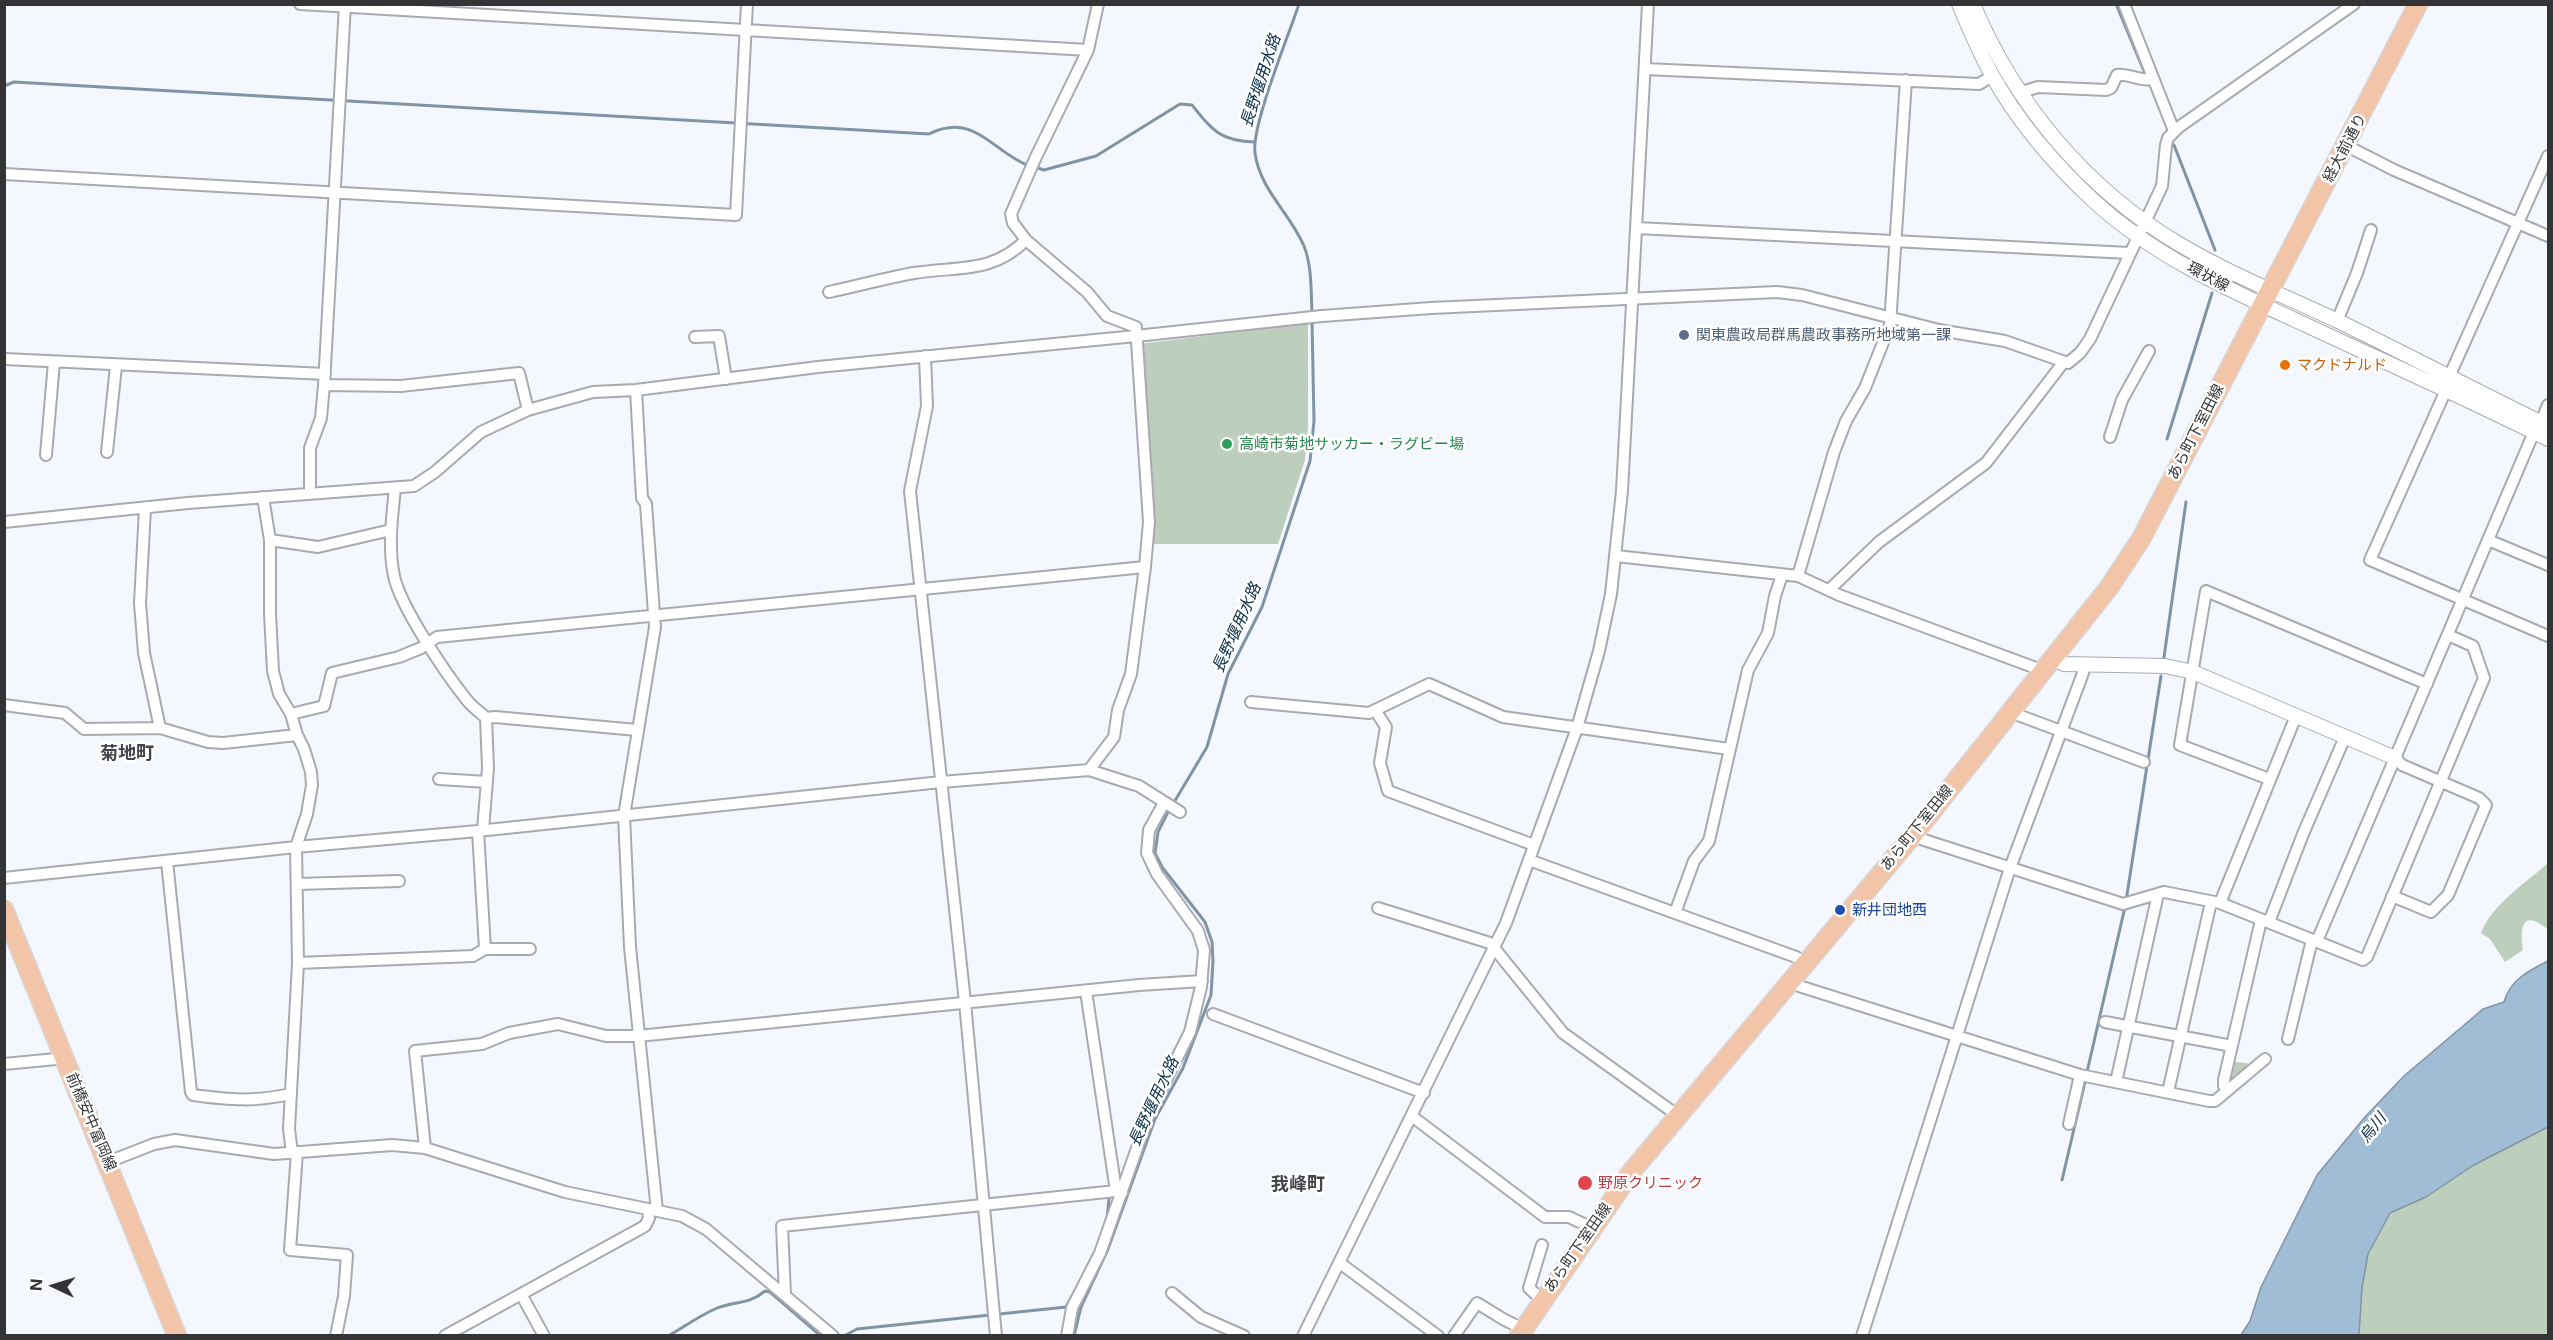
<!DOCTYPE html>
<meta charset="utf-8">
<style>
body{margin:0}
#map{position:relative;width:2553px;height:1340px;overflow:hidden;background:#f5f7ff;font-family:Inter,sans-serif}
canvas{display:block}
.frame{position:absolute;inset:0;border:6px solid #343437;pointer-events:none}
.north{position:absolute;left:24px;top:1256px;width:60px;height:60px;-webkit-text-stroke:4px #fff;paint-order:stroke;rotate:274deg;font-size:16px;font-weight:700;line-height:24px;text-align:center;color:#343437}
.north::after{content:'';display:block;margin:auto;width:21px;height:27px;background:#343437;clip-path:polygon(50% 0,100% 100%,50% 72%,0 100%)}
</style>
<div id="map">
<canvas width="2553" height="1340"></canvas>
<div class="frame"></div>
<div class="north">N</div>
</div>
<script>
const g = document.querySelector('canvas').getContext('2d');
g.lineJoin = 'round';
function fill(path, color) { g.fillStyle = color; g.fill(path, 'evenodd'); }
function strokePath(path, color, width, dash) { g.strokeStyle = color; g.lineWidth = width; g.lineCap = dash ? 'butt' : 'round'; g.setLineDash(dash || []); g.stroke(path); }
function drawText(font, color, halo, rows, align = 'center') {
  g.font = font + ' Inter,"Noto Sans JP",sans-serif'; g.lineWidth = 5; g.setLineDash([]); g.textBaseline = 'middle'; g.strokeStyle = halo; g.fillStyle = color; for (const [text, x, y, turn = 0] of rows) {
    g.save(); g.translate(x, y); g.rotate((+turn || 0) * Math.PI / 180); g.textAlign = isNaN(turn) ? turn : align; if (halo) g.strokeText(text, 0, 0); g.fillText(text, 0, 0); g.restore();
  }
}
fill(new Path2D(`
 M1308,323V428L1305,460L1278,544H1152L1154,521L1139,344Z
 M2548,863V930C2524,909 2519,925 2523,950L2505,962L2490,939L2481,933C2492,904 2526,883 2548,863Z
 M2235,1062L2247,1063L2249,1067L2230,1080L2232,1063Z
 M2548,1127V1335L2359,1336L2362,1287L2368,1254L2390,1213L2426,1197L2472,1166Z`), '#bdcebd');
const water = new Path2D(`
 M2548,961V1127L2472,1166L2426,1197L2390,1213L2368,1254L2362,1287L2359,1335H2241L2250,1321L2261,1287L2317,1175L2365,1117L2404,1076L2483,1009L2504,1002C2510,980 2528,971 2548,961Z`);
fill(water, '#a0bdd5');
strokePath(water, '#8094a6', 1.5);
strokePath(new Path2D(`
 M1299,4C1289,35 1251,126 1255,153C1260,190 1290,213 1304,246C1312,266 1311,292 1312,314
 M2116,4L2146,76
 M4,86L14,82L929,134C974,112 991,150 1027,165
 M2174,145L2215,250
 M1035,167L1044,170L1096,156L1180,104L1192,105C1212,130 1220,141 1255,142
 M2167,439L2212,293
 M2164,657L2186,502
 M1173,804L1207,747L1228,674L1262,607L1310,461L1314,421L1312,321
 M2126,901L2161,676
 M2087,1072L2125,907
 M2062,1180L2085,1082
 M1107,1219L1109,1199
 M668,1336C684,1327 699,1316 715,1309C733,1301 749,1305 765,1291L770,1292L821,1336
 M844,1336L857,1329L1066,1307L1072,1296
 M1074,1336L1081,1307L1108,1249L1155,1119L1183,1068L1211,995L1213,961L1212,942L1205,922L1162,867L1155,853L1158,832L1169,810`), '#8094a6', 3);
const minor = new Path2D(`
 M300,4L1088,50
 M2124,4L2174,131
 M1645,69L1979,84L1992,76
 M2019,93L2038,87L2106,90L2111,88L2117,75C2129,73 2140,82 2153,79
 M2347,146L2394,170L2548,236
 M4,174L736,215L747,4
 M1637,228L2129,253
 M829,292C857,286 886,278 914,273C958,266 992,274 1026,240
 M2337,321L2357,273L2371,230
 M695,337L719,336L726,379
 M925,356L927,406L910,491L965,1002L996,1336
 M4,359L325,374
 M2449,377L2548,156
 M324,385L401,386L519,373L528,410
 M636,390L642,498L646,504L655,627L624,816L630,947L657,1211
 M2446,390L2370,560L2548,636
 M2541,422L2548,405
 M2110,437L2122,400L2149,351
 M107,452L116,366
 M46,455L54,362
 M395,488C392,517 388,547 394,576C400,606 446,674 466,699C472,707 480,712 486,718L488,768L483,830
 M310,494V448L321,418L324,385L345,4
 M263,497L270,540V614L273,671L279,694L291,714L297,735L304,749L311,772L312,785L307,814L296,847L298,963L289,1129L292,1153
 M145,508L140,603L144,653L160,728
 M4,522L188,503L414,486L435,472L481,432L528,410L593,392L636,390L818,367L1136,336L1322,316L1431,308L1777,292L1802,295L1939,330L2005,341L2068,363L2080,353L2090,339L2162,186L2166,145L2168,138L2179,127L2354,4
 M270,540L318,547L391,530
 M2488,540L2548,565
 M1616,556L1798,576L1839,595L2044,671
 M1798,576L1834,452L1846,421L1865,388L1890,325L1906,80
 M1829,590L1879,542L1986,463L2063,363
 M1251,702L1369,713L1429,684L1503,717L1729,749
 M4,705L65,713L84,729L160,728L208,742L223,743L297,735
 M1375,710L1386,727L1380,763L1388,791L1534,845
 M2012,710L2018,715L2144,762
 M291,714L324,706L332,673L399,657L421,648L437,637L1145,567
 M486,718L495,717L637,730
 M1089,770L1114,737L1118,710L1131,674L1145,567L1149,522L1136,327L1107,316L1087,292L1026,240L1013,223L1011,214L1035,159L1088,50L1098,4
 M439,779L487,782
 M2269,779L2180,745L2206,591L2427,684
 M478,831L485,949H530
 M1914,834L1921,839L2123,904L2164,892L2220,903L2363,960L2367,957L2484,678L2473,646L2448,635
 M1529,860L1796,957L1805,963
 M167,861L191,1092L193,1095C231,1100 253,1102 291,1094
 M4,878L296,847L478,831L941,782L1089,770L1139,786L1180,812
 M297,884L399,881
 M2392,896L2431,912L2448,895L2486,805L2479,798L2402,765L2395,758
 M2220,903L2296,716
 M1378,908L1490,943L1563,1033L1677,1115
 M1675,913L1694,861L1709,841L1748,670L1768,633L1775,596L1782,575
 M2269,922L2303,834L2345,737
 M2317,941L2534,432
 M298,963L473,956L485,949
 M1791,981L1799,986L2080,1075L2209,1101H2215L2265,1059
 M1086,991L1116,1191
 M1213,1014L1424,1093
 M2105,1022L2232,1046
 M2288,1039L2312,940
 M4,1064L56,1059L63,1056
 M2116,1082L2158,894
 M2227,1091L2224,1086V1080L2261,920
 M2168,1092L2211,902
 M1413,1117L1545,1217H1569L1592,1228
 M2069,1124L2080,1075
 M425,1148L415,1051L482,1044L509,1033L558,1024L606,1036H638L1139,985L1202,981
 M297,1152L290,1250L347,1255L344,1296L336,1336
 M108,1162L154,1144L175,1140L274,1154L392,1145L425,1148L565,1192L682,1216L706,1229L833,1336
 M1542,1245L1529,1288L1542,1300
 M1340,1263L1438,1336
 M1172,1293L1201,1317L1244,1336
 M521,1294L544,1336
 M785,1295L782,1226L1116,1191L1122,1193
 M445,1336L645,1226L649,1218L648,1209
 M1067,1336L1072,1308L1100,1253L1149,1114L1190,1032L1201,987L1204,950L1198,931L1157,874L1147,853L1149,830L1164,803
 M1303,1336L1506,923L1577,728L1599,651L1611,594L1622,491L1648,4
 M1454,1336L1477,1303L1503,1319L1523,1329
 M1862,1336L2010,868L2083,673L2085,664`);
const tertiary = new Path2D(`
 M1959,4C1969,28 1979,52 1992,75C2018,122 2055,165 2095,202C2155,257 2232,291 2306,325C2387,363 2468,399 2548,439
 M1973,4C2015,104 2086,189 2179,244C2229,274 2285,296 2338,321C2408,355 2478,392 2548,426
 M2053,659L2064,664L2165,666L2193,672L2395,758`);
const primary = new Path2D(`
 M4,910L177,1336
 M1519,1336L1632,1171L1914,834L2110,586L2141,539L2418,4`);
strokePath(minor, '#a9aab1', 14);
strokePath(tertiary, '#a9aab1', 16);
strokePath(primary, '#d6d6d7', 21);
strokePath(minor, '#fff', 10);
strokePath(tertiary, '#fff', 14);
strokePath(primary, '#f2c5a9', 18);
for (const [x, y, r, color] of [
 [1684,335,6,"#5c6f8a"],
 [2285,365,6,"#e8710a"],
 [1227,444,6,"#2e9e5b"],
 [1840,910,6,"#1a4fb4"],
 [1585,1183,8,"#e0444e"]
]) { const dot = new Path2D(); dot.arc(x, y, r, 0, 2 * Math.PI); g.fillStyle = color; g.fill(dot); strokePath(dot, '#fff', 2); }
drawText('15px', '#343437', '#fff', [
 ["経大前通り",2345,148,-62],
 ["環状線",2208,277,28],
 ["あら町下室田線",2196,432,-63],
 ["あら町下室田線",1917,828,-51],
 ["前橋安中富岡線",91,1122,67],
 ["あら町下室田線",1578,1248,-55]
]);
drawText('15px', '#4e5e75', '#fff', [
 ["関東農政局群馬農政事務所地域第一課",1696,335]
], 'left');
drawText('15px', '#c56008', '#fff', [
 ["マクドナルド",2297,365]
], 'left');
drawText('15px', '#27864d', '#fff', [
 ["高崎市菊地サッカー・ラグビー場",1239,444]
], 'left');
drawText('15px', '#164399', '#fff', [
 ["新井団地西",1852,910]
], 'left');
drawText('15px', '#be3a42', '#fff', [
 ["野原クリニック",1598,1183]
], 'left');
drawText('italic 16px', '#092e47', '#fff', [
 ["長野堰用水路",1261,81,-72],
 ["長野堰用水路",1237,628,-66],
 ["長野堰用水路",1154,1102,-65],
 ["烏川",2373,1128,-51]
]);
drawText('bold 18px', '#43444a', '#fff', [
 ["菊地町",127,754],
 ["我峰町",1298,1185]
]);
</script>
